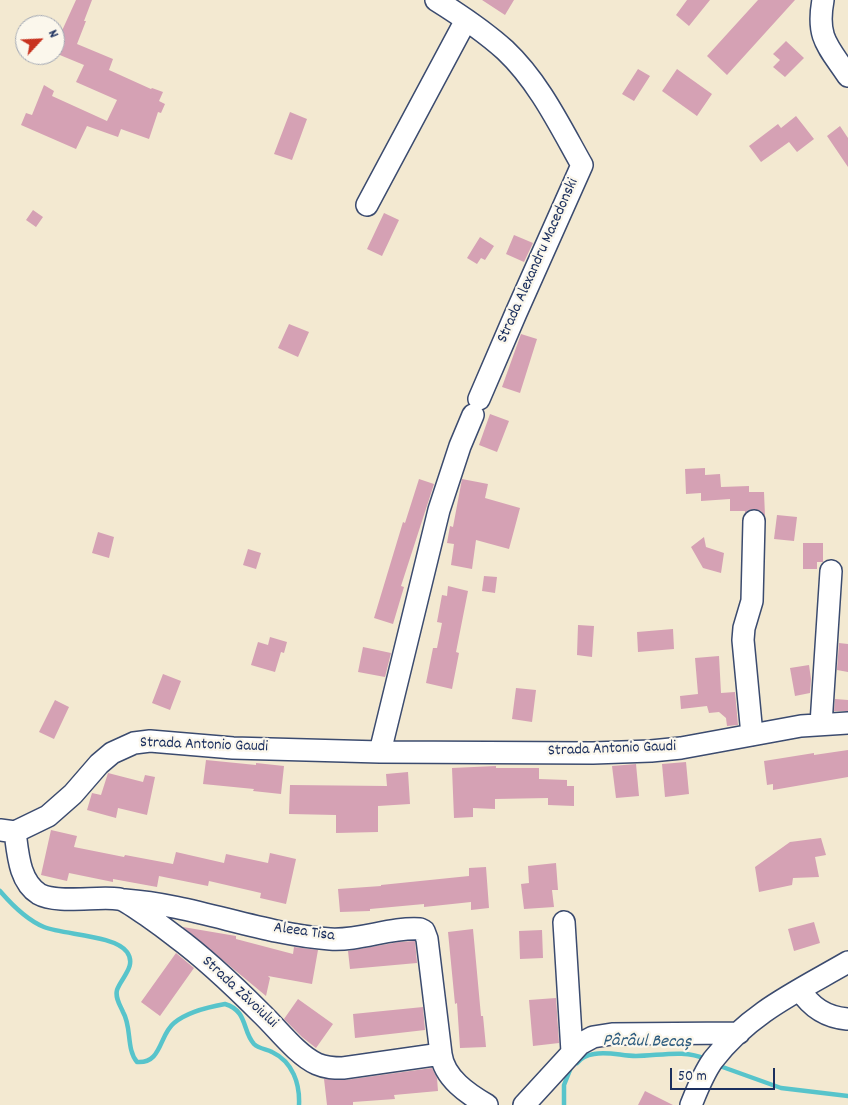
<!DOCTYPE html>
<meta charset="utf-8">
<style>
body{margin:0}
#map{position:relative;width:848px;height:1105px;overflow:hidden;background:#f3e9d1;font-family:Dekko,sans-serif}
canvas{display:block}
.north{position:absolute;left:15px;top:15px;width:50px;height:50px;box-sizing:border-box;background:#fbf7ec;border:1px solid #a1a7b3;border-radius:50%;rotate:65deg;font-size:14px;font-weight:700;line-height:20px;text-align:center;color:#1b2f5e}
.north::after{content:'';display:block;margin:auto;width:18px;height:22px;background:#c8321e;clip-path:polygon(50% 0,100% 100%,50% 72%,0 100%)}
.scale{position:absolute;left:670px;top:1068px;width:105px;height:22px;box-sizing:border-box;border:2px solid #1b2f5e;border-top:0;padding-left:6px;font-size:15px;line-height:18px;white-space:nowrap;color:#1b2f5e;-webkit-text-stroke:4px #fbf7ec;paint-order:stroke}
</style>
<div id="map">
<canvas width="848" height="1105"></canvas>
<div class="north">N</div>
<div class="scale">50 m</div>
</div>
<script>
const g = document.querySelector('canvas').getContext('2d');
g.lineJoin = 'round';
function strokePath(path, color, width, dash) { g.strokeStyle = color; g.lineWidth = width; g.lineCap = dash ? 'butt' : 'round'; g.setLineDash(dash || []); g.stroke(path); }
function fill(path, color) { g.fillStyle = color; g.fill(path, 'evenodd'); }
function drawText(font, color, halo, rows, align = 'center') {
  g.font = font + ' Dekko,sans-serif'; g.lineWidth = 4.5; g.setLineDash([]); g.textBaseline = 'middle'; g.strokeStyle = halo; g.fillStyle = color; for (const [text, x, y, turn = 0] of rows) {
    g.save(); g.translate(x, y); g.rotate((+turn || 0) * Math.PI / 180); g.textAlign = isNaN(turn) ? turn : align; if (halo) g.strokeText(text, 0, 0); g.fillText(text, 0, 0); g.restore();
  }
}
strokePath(new Path2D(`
 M0,891C12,905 27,920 44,927C64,935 115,935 127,952C137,966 121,978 117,990C115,998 120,1005 123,1012C132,1027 126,1049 137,1062C162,1064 159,1035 174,1023C187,1012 208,1007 225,1004C248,1011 242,1031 254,1044C259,1049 267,1049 272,1052C293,1062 300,1084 299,1105
 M577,1063C581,1058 587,1055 594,1054C608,1051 622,1056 636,1056C658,1056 685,1049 705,1059
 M717,1065L781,1088L848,1096
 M564,1105V1085L570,1070`), '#57c4cb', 4.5);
fill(new Path2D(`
 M76,0H92L84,21H86L77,44L113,59L109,70L151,89L152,88L163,92L159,101L165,104L161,113L158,112L149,139L121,129L118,137L87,126L76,149L21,125L26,113L32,115L44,85L54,91L52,96L107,121L117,100L76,82L84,65L55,53V46Z
 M482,0H514L505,15Z
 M687,0H710L689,26L676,15Z
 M758,0H795L727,75L707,56Z
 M786,41L804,58L785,77L773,67L780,60L773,54Z
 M638,69L650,76L634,101L622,94Z
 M677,69L712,94L697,116L662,91Z
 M290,112L307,119L292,160L274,154Z
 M796,116L814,139L797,152L789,142L761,162L749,146L778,124L781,128Z
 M840,126L848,138V167L827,136Z
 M33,210L43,217L36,227L26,220Z
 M384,213L399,220L382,256L367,249Z
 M514,235L533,243L524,262L506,254Z
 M480,237L494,246L485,260L481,258L477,264L467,258Z
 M289,324L309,332L298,357L278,348Z
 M521,334L537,339L520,393L502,387Z
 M490,414L509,421L497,452L479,445Z
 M705,468V475L720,474L721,487L749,486V492H764L765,516L761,511L755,509L748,510L745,513V511H730V499L701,501V493L686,494L685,469Z
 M419,479L434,484L401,586L404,587L393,624L374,618L403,522L405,523Z
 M462,479L488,484L485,498L520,508L509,549L476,540L472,569L451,565L454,544L447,543L450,526L453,527Z
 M777,515L797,517L794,541L774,539Z
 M98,532L114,537L109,558L92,553Z
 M704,537L706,547L724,553L721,573L703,568L691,547Z
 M803,543H823V562H817V569H803Z
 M248,549L261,553L256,569L243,565Z
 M484,576L497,577L495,593L482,591Z
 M448,586L468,591L456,652L459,653L452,689L426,683L433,648H437L442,623L437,622L442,595L447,596Z
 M578,625L594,626L592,657L577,655Z
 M673,629L674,649L638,652L637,632Z
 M270,637L287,642L284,653L281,652L275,672L251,665L258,642L268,645Z
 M839,643L848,644V672L837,670Z
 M363,647L391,653L385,677L358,672Z
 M719,656L721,693L735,692L738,725L727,726L726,718L719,712L709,713L707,706L681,709L680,696L698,694L695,658Z
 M809,665L811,679L810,693L795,696L790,668Z
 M163,674L181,681L170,710L152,703Z
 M516,688L536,690L532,722L512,719Z
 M835,699L848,700V711H834Z
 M55,700L69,707L54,739L39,732Z
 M848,750V777L773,790V784L767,785L764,761L814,753V755Z
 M206,760L256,765V763L284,766L281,794L253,791L254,789L203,784Z
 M686,762L689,794L665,797L662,764Z
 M636,764L639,796L616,798L612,766Z
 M496,766V768H539V779L567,780V786H574V806L548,805V798L495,799V809L473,808V817L454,818L452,768Z
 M408,772L410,804L378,806V832L336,833V815L289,814L290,785L387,786L386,774Z
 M108,773L143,782L145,775L155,777L147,815L118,808L116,818L87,810L92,793L101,795Z
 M51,830L77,836L74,847L124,857L125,855L173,864L176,852L224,863L226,854L268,863L270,853L296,859L286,904L260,898L261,893L209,881L208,886L159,876L157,887L113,879V882L69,873L67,881L41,875Z
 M821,838L826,855L815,857L819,877L793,878L792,885L759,892L755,867L790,842Z
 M556,863L558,890H552L554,907L524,909L521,884L529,883L528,866Z
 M486,867L489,908L471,910V902L424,907V904L370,909V911L340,912L338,889L381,886V885L469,876V868Z
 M814,922L820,943L794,951L788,929Z
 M183,927L236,936V939L293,954L294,947L318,950L312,984L268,976L270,978L266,996Z
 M473,929L481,1016H483L486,1047L460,1048L457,1003L455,1004L448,932Z
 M542,930L543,958L520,959L519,931Z
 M415,941L417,963L350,969L348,951L399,942Z
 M176,953L194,968L160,1016L141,1002Z
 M556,998L559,1043L533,1046L529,1000Z
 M298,999L333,1024L316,1048L302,1037L284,1019Z
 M423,1007L425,1030L355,1038L353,1014Z
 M432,1068L437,1078L438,1091L394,1095L395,1099L353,1102V1105H327L324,1079L345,1080Z
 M645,1091L673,1105H638Z`), '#d5a1b4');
const minor = new Path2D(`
 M436,0C460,15 484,31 505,50C539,82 560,126 582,165L516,313L479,399
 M823,0C816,38 828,46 848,76
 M367,205L466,20
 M821,724L831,571
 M752,735L743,640L744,628L752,601L754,521
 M380,752L439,510L460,446L473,415
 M0,830L15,832L48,816L73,794L99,764L112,753L134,743L150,741L233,748L380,752L593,753L651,751L681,748L801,726L848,723
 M15,832C18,854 19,881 39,894C56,904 98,896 119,899C127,900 167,930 176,937C206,959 234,986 261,1013C277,1028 297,1055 317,1064C326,1068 334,1068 343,1068L441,1054C444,1078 468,1094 487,1105
 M125,900C195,905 260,934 330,939C360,941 390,927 420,929L424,931L427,939L441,1054
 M564,922L572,1052
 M800,990C811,1007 825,1017 847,1019
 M524,1105L580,1044L593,1037L612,1034L739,1033
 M691,1105C697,1090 703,1074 713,1060C749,1013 798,991 848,962`);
strokePath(minor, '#3b4b6f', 24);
strokePath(minor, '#fff', 21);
drawText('16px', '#1b2f5e', '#fbf7ec', [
 ["Strada Alexandru Macedonski",539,261,-66],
 ["Strada Antonio Gaudi",204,746,2],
 ["Strada Antonio Gaudi",612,750,-2],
 ["Aleea Tisa",304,933,8],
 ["Strada Zăvoiului",239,993,43]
]);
drawText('italic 18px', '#2d5c7f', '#fbf7ec', [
 ["Pârâul Becaș",647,1043,1]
]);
</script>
